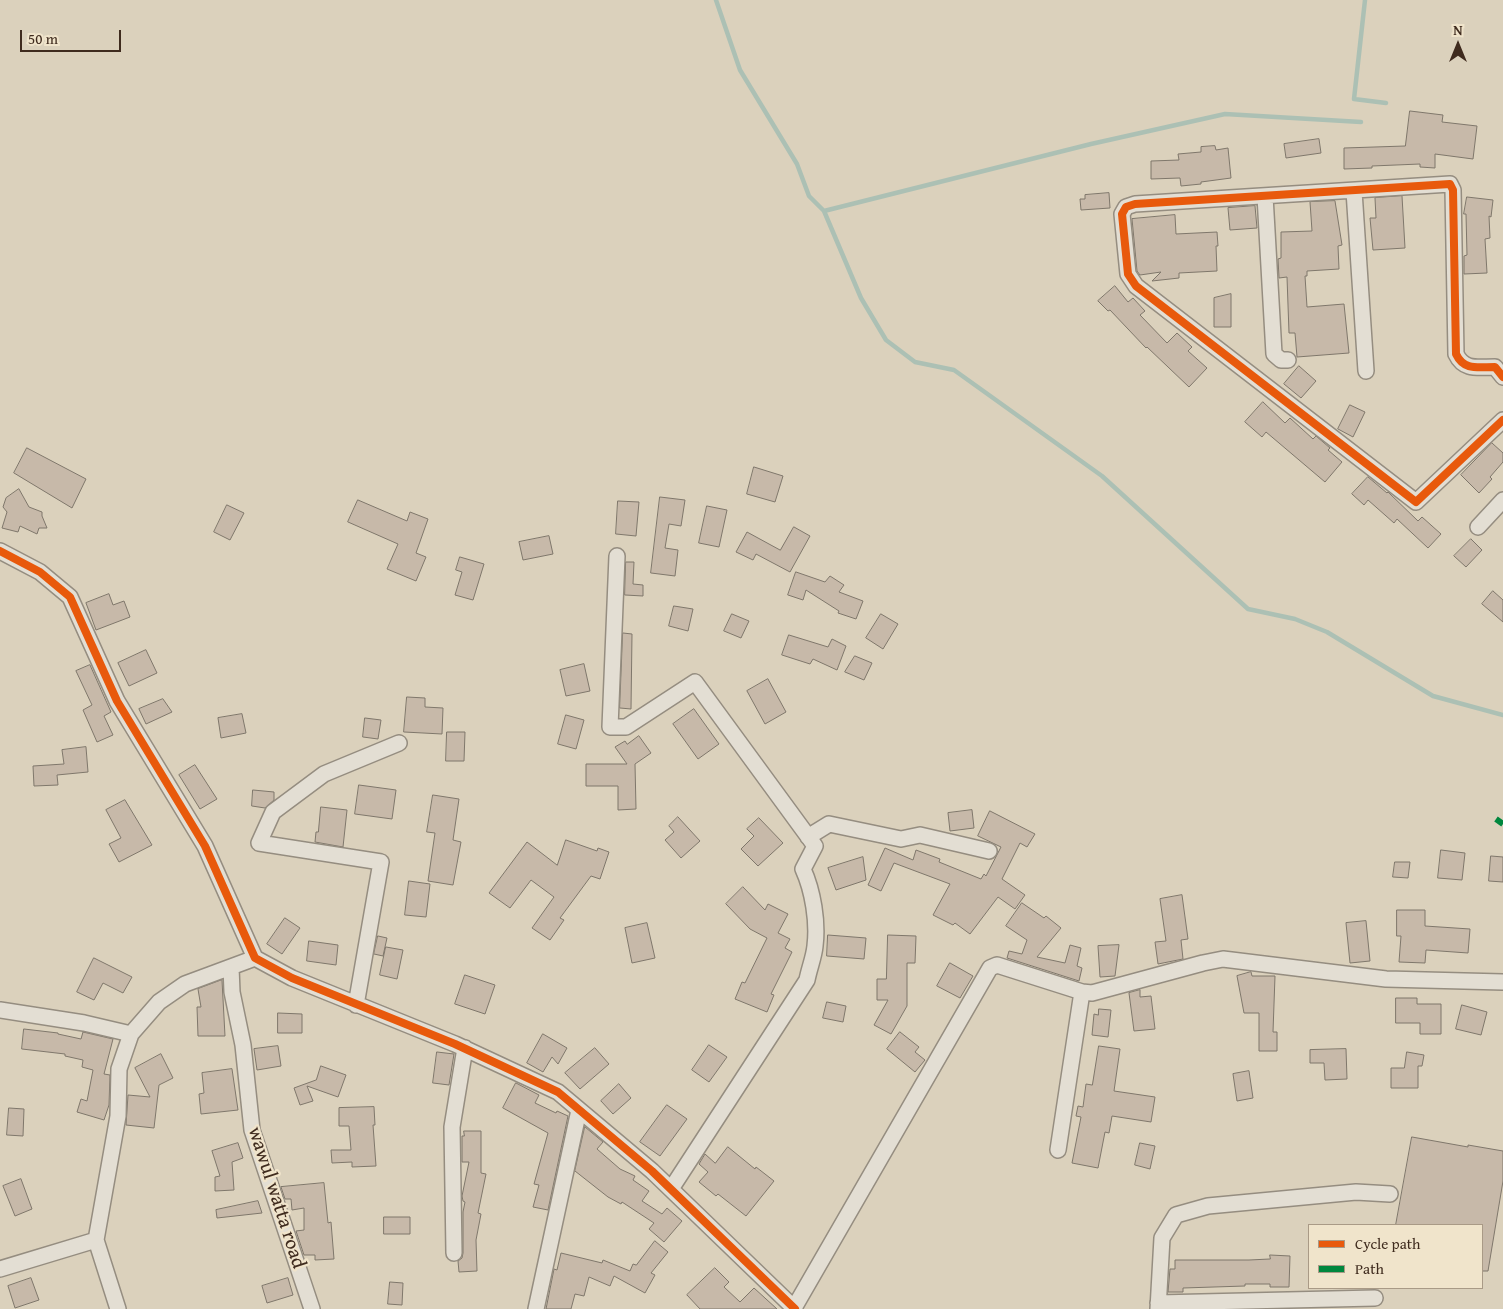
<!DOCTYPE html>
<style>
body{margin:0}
#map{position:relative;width:1503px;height:1309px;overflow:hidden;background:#dbd1bc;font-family:"Gentium Book Plus",serif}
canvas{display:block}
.legend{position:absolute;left:1308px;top:1224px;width:175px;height:65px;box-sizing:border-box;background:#f0e4cb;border:1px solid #a99a86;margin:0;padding:6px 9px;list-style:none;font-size:15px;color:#3f2b1e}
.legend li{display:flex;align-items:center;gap:10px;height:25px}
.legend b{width:25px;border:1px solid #a99a86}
.north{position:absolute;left:1433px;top:20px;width:50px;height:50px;-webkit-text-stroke:4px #f0e4cb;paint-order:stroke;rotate:0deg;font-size:14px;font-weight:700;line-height:20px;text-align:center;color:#3f2b1e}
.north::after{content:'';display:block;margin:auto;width:18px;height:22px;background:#3f2b1e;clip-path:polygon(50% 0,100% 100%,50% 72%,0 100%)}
.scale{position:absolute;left:20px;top:30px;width:101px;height:22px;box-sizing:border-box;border:2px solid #3f2b1e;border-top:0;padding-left:6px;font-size:15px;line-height:18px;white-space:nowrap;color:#3f2b1e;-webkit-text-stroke:4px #f0e4cb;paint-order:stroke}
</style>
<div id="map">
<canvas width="1503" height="1309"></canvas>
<ul class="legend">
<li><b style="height:6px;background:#e8590c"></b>Cycle path</li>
<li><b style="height:6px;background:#00873e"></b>Path</li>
</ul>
<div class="north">N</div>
<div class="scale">50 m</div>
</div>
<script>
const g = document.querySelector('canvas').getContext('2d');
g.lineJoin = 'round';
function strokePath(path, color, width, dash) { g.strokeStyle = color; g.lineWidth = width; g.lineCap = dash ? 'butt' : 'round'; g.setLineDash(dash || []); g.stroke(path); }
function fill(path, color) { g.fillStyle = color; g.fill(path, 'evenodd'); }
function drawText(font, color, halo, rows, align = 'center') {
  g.font = font + ' "Gentium Book Plus",serif'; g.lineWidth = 4.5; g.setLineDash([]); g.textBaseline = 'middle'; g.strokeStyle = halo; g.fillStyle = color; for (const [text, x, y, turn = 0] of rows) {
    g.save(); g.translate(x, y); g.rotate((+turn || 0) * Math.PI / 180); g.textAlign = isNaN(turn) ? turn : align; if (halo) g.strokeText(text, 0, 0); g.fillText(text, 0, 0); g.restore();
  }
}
strokePath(new Path2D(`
 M716,0L740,70L797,164L809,196L824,211L861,298L886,340L915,362L954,370L1102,476L1248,609L1295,619L1327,632L1433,696L1503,715
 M1365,0L1354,99L1386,103
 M824,211L1091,144L1225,114L1361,122`), '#acc0b4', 4.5);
const building = new Path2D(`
 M1410,111L1443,115L1442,122L1477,126L1473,159L1435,154V168L1420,167V164L1372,166V168L1344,169V148L1405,146Z
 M1319,139L1321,153L1286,158L1284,144Z
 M1215,146L1216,150L1228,148L1231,178L1201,182V184L1181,186L1180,178L1151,179V161L1179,160L1178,154L1201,152V147Z
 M1109,193L1110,208L1081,210L1080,199H1085V195Z
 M1402,196L1405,248L1373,250L1370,218H1376L1375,198Z
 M1467,197L1493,200L1491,217L1489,216L1490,238L1485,239L1487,273L1464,274V256L1467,255L1466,214H1464Z
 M1335,201L1342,245L1338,246L1339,269L1307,271V276H1305L1307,307L1344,304L1349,353L1297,357L1295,333H1289L1287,277L1279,278L1278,259L1281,258V232L1312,231L1310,202Z
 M1255,206L1257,228L1230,230L1228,208Z
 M1175,215L1176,234L1217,232L1218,246H1216L1217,271L1179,273V278L1152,281L1161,272L1140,275L1137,271L1132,219Z
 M1115,286L1128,302L1133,298L1145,311L1140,315L1167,343L1177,333L1192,347L1188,351L1207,368L1189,387L1147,347L1146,348L1110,310L1108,311L1098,301Z
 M1231,294V327H1214V298Z
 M1299,366L1316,381L1301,398L1284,384Z
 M1263,402L1285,423L1290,418L1313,439L1316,436L1330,448L1328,450L1342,462L1325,482L1266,432L1262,437L1245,422Z
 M1350,405L1365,412L1353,437L1338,429Z
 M1492,443L1503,453V462L1490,477L1492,479L1479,493L1461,475Z
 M27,448L86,479L72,508L14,473Z
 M754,467L783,476L775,502L747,494Z
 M1368,477L1387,493L1388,492L1418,521L1422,517L1441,534L1428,548L1397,519L1394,523L1368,500L1364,505L1352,494Z
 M19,489L29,507L42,512V516L47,528H39L37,534L20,526L18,532L2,528L7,512L3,507L6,498Z
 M660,497L685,500L681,526L669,524L665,548L678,550L675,576L651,573Z
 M358,500L407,521L410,512L428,519L416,553L426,557L416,581L387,569L398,544L348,522Z
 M618,501L639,502L636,536L616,534Z
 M227,505L244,513L230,540L214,532Z
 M707,506L727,510L719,547L699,543Z
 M794,527L810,536L790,572L756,554L753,560L736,552L747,532L780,550Z
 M549,536L553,554L523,560L519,542Z
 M1471,539L1482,550L1466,567L1454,556Z
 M460,557L484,564L473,600L455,595L462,572L456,570Z
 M626,562H634L633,584L643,585V596L625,595Z
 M796,572L825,582L830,576L844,585L839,592L863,601L856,619L838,613L839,611L806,590L803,600L788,595Z
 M1493,591L1503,600V622L1482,604Z
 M109,594L113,605L124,601L130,617L96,630L86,603Z
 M674,606L693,609L688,631L669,626Z
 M732,614L749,621L741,638L724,631Z
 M881,614L898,624L883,649L866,638Z
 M623,633L632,634L631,709L620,708Z
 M789,635L828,647L832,639L846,646L837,670L813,659L810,664L782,655Z
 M146,650L157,673L129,686L118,663Z
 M855,656L872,663L864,680L845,672Z
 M584,664L590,691L566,696L560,670Z
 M90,665L111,712L104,716L113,735L97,742L83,710L92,705L76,671Z
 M768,679L786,712L765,724L747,691Z
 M407,697L425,698V707L443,708L442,734L404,732Z
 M163,699L172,712L146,724L139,709Z
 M694,709L719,744L698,759L673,724Z
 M242,714L246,733L221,738L218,718Z
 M566,715L584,720L576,749L558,744Z
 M365,718L381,720L378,739L363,737Z
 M447,732H465L464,761H446Z
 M639,736L651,753L635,764L636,809L618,810V786H586V764H627L615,747L625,741L627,744Z
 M86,747L88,772L57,775L58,785L34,786L33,766L64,764L62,750Z
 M195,765L217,799L200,809L179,775Z
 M359,785L396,790L392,819L355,814Z
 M253,790L274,792V800L265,808L252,806Z
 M433,795L459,799L453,840L461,842L453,885L428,881L435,833L427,832Z
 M125,800L152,845L119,862L109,844L121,838L106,810Z
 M321,807L347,810L343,847L315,842L316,832H318Z
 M972,810L974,828L950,831L948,813Z
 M990,811L1035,834L1027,847L1020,843L1002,879L1025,895L1015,909L998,897L970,934L955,923L953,925L933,915L950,884L894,863L881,891L868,885L885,848L913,860L916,850L940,859L939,862L981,879L984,874L986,876L1001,847L978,836Z
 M678,817L700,841L681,858L665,840L674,832L669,826Z
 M759,818L783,843L758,866L741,849L754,836L747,829Z
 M566,840L597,851L598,848L609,852L600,879L591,876L560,918L564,920L550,940L532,928L554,897L531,880L510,908L489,893L527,842L557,865Z
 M1441,850L1465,853L1462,880L1438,878Z
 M1491,856L1503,857V882L1489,881Z
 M863,857L866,880L836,890L828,868Z
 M1395,862H1410L1408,878L1393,877Z
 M409,881L430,884L426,917L405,915Z
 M743,887L765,910L768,904L788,914L778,933L790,939L785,948L792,952L771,994L774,995L767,1012L735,999L742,982L745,983L767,938L750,929L726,904Z
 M1182,895L1188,939L1181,940L1183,959L1158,964L1155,942L1166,941L1160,899Z
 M1022,903L1044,918L1046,916L1061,928L1037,957L1065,963L1070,945L1081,948L1077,966L1082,968L1079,981L1007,958L1009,951L1022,954L1027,940L1006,926Z
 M1397,910H1425V926L1470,929L1468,953L1426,950L1425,963L1399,962L1401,936H1397Z
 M285,918L300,928L282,954L267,944Z
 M1366,921L1370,961L1350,963L1346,923Z
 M647,923L655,958L632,963L625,928Z
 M828,935L866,938L864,959L827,956Z
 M888,935L916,936L915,963H907V1006L891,1034L874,1025L888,1000H877V979H886Z
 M378,936L387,938L383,956L374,954Z
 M309,941L338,945L336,965L307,961Z
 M1119,945L1115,976L1100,977L1098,946Z
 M386,947L403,950L397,979L380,975Z
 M94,958L132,977L123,993L103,983L94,1000L77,992Z
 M950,963L973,976L960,998L937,986Z
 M1251,972L1252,976H1275L1273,1032H1277V1051H1259V1013H1244L1237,976Z
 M465,975L495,985L485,1014L455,1004Z
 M222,980L225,1036H198L197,1007H201L198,989Z
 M1140,990V997L1151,996L1155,1029L1134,1031L1129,993Z
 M1396,998H1417V1004H1441V1034H1420V1023H1396Z
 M827,1002L846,1006L843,1022L823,1018Z
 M1462,1005L1487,1012L1481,1035L1456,1029Z
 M1099,1009L1111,1010L1108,1037L1092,1035L1094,1014L1098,1015Z
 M278,1013L302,1014V1033H278Z
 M24,1029L58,1033V1034L81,1039L83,1032L113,1039L104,1074L110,1075L109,1105L104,1120L77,1112L81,1099L87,1101L93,1070L82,1067L83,1060L65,1056V1054L22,1049Z
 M900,1032L919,1047L915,1052L925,1060L915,1072L887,1049Z
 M543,1034L567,1048L558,1064L552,1057L543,1072L527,1063Z
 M709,1045L727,1057L709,1082L692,1070Z
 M278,1046L281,1066L257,1070L254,1049Z
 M1099,1046L1120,1049L1114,1091L1155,1097L1151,1122L1112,1116L1109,1133L1105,1132L1098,1168L1072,1163L1081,1117L1076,1116L1078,1106L1083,1107L1086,1084L1092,1085Z
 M595,1048L609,1064L580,1089L565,1073Z
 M1346,1049L1347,1079L1325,1080L1324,1063H1310V1050Z
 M437,1052L454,1054L449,1085L433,1083Z
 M1407,1052L1424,1055L1422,1066H1418V1088H1391V1068H1404Z
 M161,1054L173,1078L159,1085L154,1128L126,1125L128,1095L150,1097L135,1068Z
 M321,1066L346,1075L338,1097L307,1086L313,1101L300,1105L294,1088L316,1080Z
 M232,1069L238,1110L201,1114L199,1094L204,1093L202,1073Z
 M1249,1071L1253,1098L1237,1101L1233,1074Z
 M516,1083L539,1095L535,1103L556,1113L557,1111L568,1116L548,1210L533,1207L539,1185L534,1184L548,1133L503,1108Z
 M619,1084L631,1098L613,1114L601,1101Z
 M667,1105L687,1119L660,1156L640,1142Z
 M374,1107L375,1125H373L376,1166L352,1167V1162L332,1163L331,1150H351L349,1126H339V1108Z
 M9,1108L24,1109L23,1136L7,1135Z
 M585,1127L603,1142L597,1149L620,1169L635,1176L633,1180L649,1191L642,1201L662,1214L667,1208L682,1221L664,1242L649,1229L654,1223L622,1202L621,1204L608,1197L575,1171Z
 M464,1131H481V1173L486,1174L478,1213L481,1214L476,1240L477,1271L459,1272L458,1261L462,1258L463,1253V1212L465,1202L463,1201L462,1196L469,1162H462V1136H464Z
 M1412,1137L1468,1147V1145L1503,1151V1181L1488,1271H1482V1225H1396Z
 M238,1143L243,1158L232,1162L234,1190L215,1191V1177L220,1176L212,1151Z
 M1140,1143L1155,1146L1150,1169L1135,1165Z
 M728,1147L755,1169L756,1167L774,1181L746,1216L718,1194L716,1196L699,1182L708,1172L699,1164L705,1154L715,1163Z
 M21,1179L32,1209L15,1216L3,1186Z
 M324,1183L328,1223L331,1222L334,1259L315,1260V1255H304L296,1231L304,1230V1208L292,1210L291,1199H285L281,1187Z
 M258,1201L262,1213L217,1218L216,1210Z
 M384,1217H410V1234H384Z
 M655,1241L668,1252L651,1273L655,1275L645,1293L614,1276L610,1286L589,1277L584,1296L575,1294L571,1309H546L554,1269L557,1270L561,1253L602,1263L603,1260L630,1271L633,1264L636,1265Z
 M1270,1255L1290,1256L1289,1287H1270V1284H1245V1286L1183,1288V1292H1168L1170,1269H1175V1260H1249L1270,1259Z
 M715,1268L729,1282L724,1287L740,1302L754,1288L777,1309H700L687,1295Z
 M31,1278L39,1300L15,1308L8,1286Z
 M288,1278L293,1295L267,1303L262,1286Z
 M390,1282L403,1283L402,1305L388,1304Z`);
fill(building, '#c7b9a9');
strokePath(building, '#7f776b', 1);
const minor = new Path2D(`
 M1354,191L1366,371
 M1265,196L1274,354L1281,360H1288
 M1503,377L1495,367C1478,367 1464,371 1456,354L1453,190L1450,184L1135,204L1126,207L1122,214L1128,274L1136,286L1416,502L1503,420
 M1478,527L1503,500
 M0,551L40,572L70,597L117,701L205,846L255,958L292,978L455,1044L558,1092L652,1171L795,1309
 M617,556L610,727H626L695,682L815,846L803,869C813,891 818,922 815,946C814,957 809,969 807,980L671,1189
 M808,837L829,824L901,839L920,835L989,851
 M231,967L232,992L243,1045L252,1130L312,1309
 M356,1005L381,862L259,843L273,812L324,774L399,743
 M0,1010L84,1023L131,1034
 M1058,1150L1082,992
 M96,1240L118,1309
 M454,1253L452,1127L465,1048
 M0,1269L96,1240L118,1116L119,1069L131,1034L159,1002L185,984L255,958
 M1158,1303L1375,1298
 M794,1308L990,968L997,965L1082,992L1092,993L1203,963L1223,959L1386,979L1503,982
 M536,1309L579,1110
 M1158,1309L1162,1238L1176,1215L1208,1206L1356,1192L1390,1194`);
strokePath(minor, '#958d80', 18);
strokePath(minor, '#e3ded3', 15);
strokePath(new Path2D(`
 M1496,819L1503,824`), '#00873e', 6, [12, 6]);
strokePath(new Path2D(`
 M1503,377L1495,367C1478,367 1464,371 1456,354L1453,190L1450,184L1135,204L1126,207L1122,214L1128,274L1136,286L1416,502L1503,420
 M0,551L40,572L70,597L117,701L205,846L255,958L292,978L455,1044L558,1092L652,1171L795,1309`), '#e8590c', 8);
drawText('20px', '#3f2b1e', '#f0e4cb', [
 ["wawul watta road",276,1198,72]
]);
</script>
